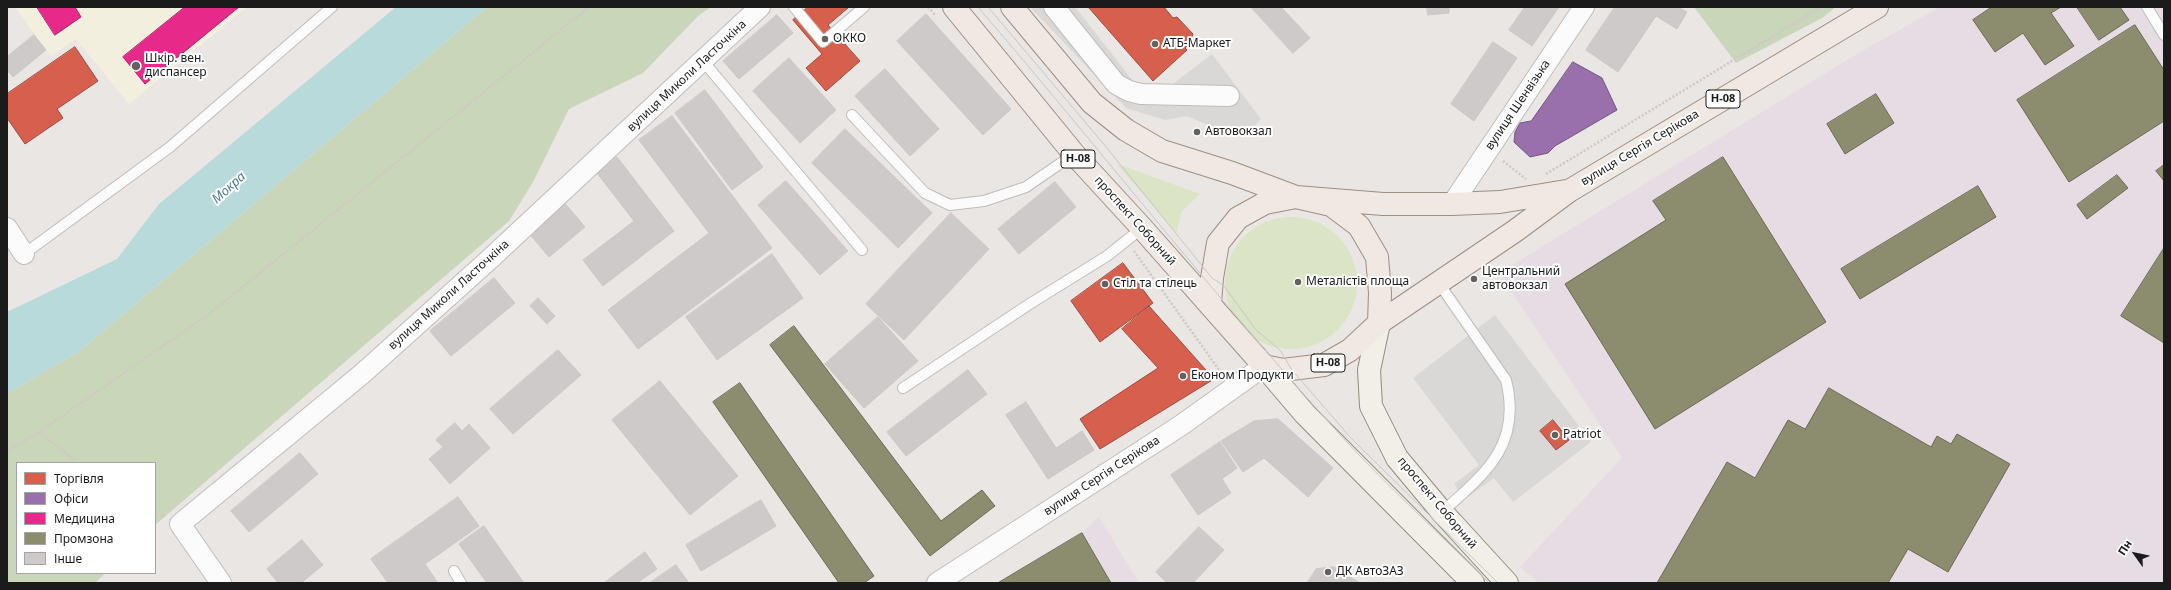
<!DOCTYPE html>
<meta charset="utf-8">
<style>
body{margin:0}
#map{position:relative;width:2171px;height:590px;overflow:hidden;background:#e9e6e4;font-family:"Noto Sans",sans-serif}
canvas{display:block}
.frame{position:absolute;inset:0;border:8px solid #1b1b1b;pointer-events:none}
.legend{position:absolute;left:16px;top:462px;width:140px;height:112px;box-sizing:border-box;background:#fff;border:1px solid #a4a4a4;margin:0;padding:5px 7px;list-style:none;font-size:12px;color:#1b1b1b}
.legend li{display:flex;align-items:center;gap:8px;height:20px}
.legend b{width:20px;border:1px solid #a4a4a4}
.north{position:absolute;left:2115px;top:534px;width:40px;height:40px;-webkit-text-stroke:3px #fff;paint-order:stroke;rotate:303deg;font-size:11px;font-weight:700;line-height:16px;text-align:center;color:#1b1b1b}
.north::after{content:'';display:block;margin:auto;width:14px;height:18px;background:#1b1b1b;clip-path:polygon(50% 0,100% 100%,50% 72%,0 100%)}
</style>
<div id="map">
<canvas width="2171" height="590"></canvas>
<div class="frame"></div>
<ul class="legend">
<li><b style="height:11px;background:#d6604d"></b>Торгівля</li>
<li><b style="height:11px;background:#9970ab"></b>Офіси</li>
<li><b style="height:11px;background:#e7298a"></b>Медицина</li>
<li><b style="height:11px;background:#8c8c6e"></b>Промзона</li>
<li><b style="height:11px;background:#cecac9"></b>Інше</li>
</ul>
<div class="north">Пн</div>
</div>
<script>
const g = document.querySelector('canvas').getContext('2d');
g.lineJoin = 'round';
function fill(path, color) { g.fillStyle = color; g.fill(path, 'evenodd'); }
function strokePath(path, color, width, dash) { g.strokeStyle = color; g.lineWidth = width; g.lineCap = dash ? 'butt' : 'round'; g.setLineDash(dash || []); g.stroke(path); }
function drawText(font, color, halo, rows, align = 'center') {
  g.font = font + ' "Noto Sans",sans-serif'; g.lineWidth = 4; g.setLineDash([]); g.textBaseline = 'middle'; g.strokeStyle = halo; g.fillStyle = color; for (const [text, x, y, turn = 0] of rows) {
    g.save(); g.translate(x, y); g.rotate((+turn || 0) * Math.PI / 180); g.textAlign = isNaN(turn) ? turn : align; if (halo) g.strokeText(text, 0, 0); g.fillText(text, 0, 0); g.restore();
  }
}
fill(new Path2D(`
 M1940,7H2164V583H1539L1520,567L1622,458L1499,273L1857,54Z
 M1099,517L1139,583H998L1082,533Z`), '#e6dce4');
fill(new Path2D(`
 M15,7H247L129,104L76,39L51,56Z`), '#f3efde');
fill(new Path2D(`
 M1117,164L1200,194L1182,211L1176,233Z
 M1225 283a66 66 0 1 1 132 0a66 66 0 1 1-132 0Z`), '#dbe4c4');
fill(new Path2D(`
 M487,7H711L698,16L643,73L569,109L533,182L509,221L155,525V463H17V573H105L95,583H7V394L81,350Z
 M1694,7H1836L1822,18L1736,63Z`), '#c9d6ba');
fill(new Path2D(`
 M1033,7H1075L1137,86L1169,87L1212,54L1261,119L1247,134L1221,131L1187,116L1165,120L1126,108L1031,8Z
 M1495,315L1591,442L1513,502L1494,478L1465,499L1454,484L1479,465L1413,378Z`), '#d9d8d7');
fill(new Path2D(`
 M396,7H487L81,350L7,394V312L117,259L159,204Z`), '#b8dadb');
const shops = new Path2D(`
 M808,7H849L828,25L860,61L826,91L806,68L822,54L793,20Z
 M1090,7H1164L1173,18L1177,17L1193,34L1191,39L1193,40L1185,48L1187,50L1153,81L1089,8Z
 M75,47L98,81L57,109L63,118L25,144L7,118V94Z
 M1123,263L1153,303L1100,342L1071,301Z
 M1149,306L1214,379L1100,449L1080,419L1158,368L1122,329Z
 M1553,420L1569,440L1556,450L1540,431Z`);
fill(shops, '#d6604d');
strokePath(shops, '#9e4b3e', 1);
const offices = new Path2D(`
 M1573,62L1602,78L1617,110L1555,146L1548,153L1530,157L1514,142L1515,132L1520,123L1531,121Z`);
fill(offices, '#9970ab');
strokePath(offices, '#735680', 1);
const health = new Path2D(`
 M37,7H75L81,17L55,35Z
 M185,7H239L145,84L123,57Z`);
fill(health, '#e7298a');
strokePath(health, '#aa2569', 1);
const industry = new Path2D(`
 M1992,7H2061L2051,13L2074,46L2045,65L2023,33L1995,52L1973,20Z
 M2077,7H2120L2129,20L2099,40Z
 M2135,25L2164,70V121L2069,182L2017,100Z
 M1876,94L1894,123L1845,154L1827,124Z
 M1723,157L1826,322L1655,429L1565,284L1666,220L1653,201Z
 M2164,165V181L2156,171Z
 M2117,175L2128,188L2087,219L2077,205Z
 M1978,186L1996,217L1860,299L1841,269Z
 M2164,248V343L2121,316Z
 M794,326L941,521L982,490L995,506L930,556L770,345Z
 M740,383L874,576L864,583H839L713,402Z
 M1829,388L1931,447L1937,436L1951,444L1957,434L2010,464L1948,572L1908,549L1888,583H1657L1727,462L1755,478L1788,420L1805,429Z
 M1082,533L1111,583H998Z`);
fill(industry, '#8c8c6e');
strokePath(industry, '#6a6a55', 1);
const building = new Path2D(`
 M1251,7H1281L1310,38L1293,53Z
 M1427,7H1449V13L1428,15Z
 M1525,7H1559L1532,46L1509,30Z
 M1615,7H1678L1687,12L1677,29L1656,16L1618,72L1586,50Z
 M926,14L1011,109L983,135L897,41Z
 M777,15L793,33L739,79L723,61Z
 M34,35L46,50L13,77L7,70V57Z
 M1493,42L1517,58L1474,121L1451,104Z
 M789,58L836,110L800,143L753,91Z
 M885,69L939,129L910,156L855,96Z
 M705,90L763,167L732,190L675,113Z
 M672,116L772,248L638,349L608,310L709,233L639,140Z
 M845,129L932,213L898,248L812,163Z
 M617,157L674,231L603,286L583,260L634,221L597,173Z
 M786,181L848,251L820,275L758,205Z
 M1055,182L1076,207L1019,254L998,229Z
 M563,201L585,227L549,257L527,231Z
 M951,213L989,249L904,340L866,304Z
 M772,254L803,298L717,360L686,317Z
 M494,278L515,303L451,356L430,331Z
 M538,298L555,316L547,324L530,306Z
 M878,317L918,361L864,408L825,364Z
 M558,350L581,375L513,434L490,409Z
 M968,370L987,394L906,456L887,432Z
 M660,381L738,476L690,515L612,420Z
 M1026,402L1056,448L1082,431L1094,450L1048,479L1006,415Z
 M1278,419L1333,468L1308,497L1264,458L1243,472L1221,441L1254,421Z
 M455,423L462,431L469,424L490,448L450,484L429,459L443,447L436,440Z
 M1220,442L1237,468L1222,479L1231,493L1198,515L1171,475Z
 M300,453L318,474L249,532L231,511Z
 M458,497L479,526L425,564L438,583H388L371,559Z
 M761,500L776,526L701,571L686,545Z
 M484,526L524,583H487L459,544Z
 M1199,527L1224,550L1193,583H1167L1156,572Z
 M302,540L323,565L301,583H278L267,569Z
 M645,552L657,569L637,583H604Z
 M676,565L689,583H652L651,582Z
 M1334,567L1360,583H1307L1316,569Z`);
fill(building, '#cecac9');
strokePath(building, '#ccc7c5', 1);
const lane = new Path2D(`
 M794,7L823,42L864,7
 M2147,7L2164,35
 M703,61L862,250
 M852,115L925,193L950,205L984,201L1026,187L1074,154
 M24,254L170,147L332,7
 M1438,282L1506,380C1522,445 1486,473 1442,512
 M903,388L1028,305L1107,256L1142,228
 M454,571L461,583`);
const street = new Path2D(`
 M1054,7L1116,84L1129,91L1141,94L1229,96
 M1452,204L1584,7
 M7,228L24,254
 M221,583L180,524L362,374L491,258L760,7
 M937,583L1180,426L1264,366`);
const secondary = new Path2D(`
 M1379,323L1369,370L1371,406L1397,458L1442,512L1507,583
 M1264,366L1305,414L1473,583`);
const primary = new Path2D(`
 M954,7L1074,154L1142,228L1264,366L1283,370L1324,365L1350,350L1379,323L1515,231L1569,191L1877,7
 M1012,7L1092,103L1126,130L1162,151L1232,173L1296,197L1383,204H1452L1500,202L1566,191
 M1210,304L1212,278L1218,243L1238,218L1265,203L1296,197L1331,205L1359,226L1377,257L1380,293L1379,323`);
strokePath(lane, '#bfbdbc', 12);
strokePath(street, '#bfbdbc', 22);
strokePath(secondary, '#918f7e', 24);
strokePath(primary, '#9d8f83', 24);
strokePath(new Path2D(`
 M928,7L936,16
 M1503,161L1526,179
 M1546,174L1821,7
 M1134,251L1222,374
 M39,432L78,463
 M7,451L39,432L209,314L589,7
 M155,513L164,516`), '#d4c5c6', 2.5, [2, 2]);
strokePath(lane, '#fcfbfb', 10);
strokePath(street, '#fcfbfb', 20);
strokePath(secondary, '#f2efe9', 22);
strokePath(primary, '#efe8e3', 22);
strokePath(new Path2D(`
 M978,7C1101,150 1216,299 1343,438C1390,489 1441,535 1489,583
 M988,7L1107,148L1212,278L1224,286L1256,330L1280,350L1292,370L1350,437L1498,583`), '#c9c8c8', 1);
for (const [x, y, r, color] of [
 [825,39,4,"#636261"],
 [1155,44,4,"#636261"],
 [136,66,5,"#636261"],
 [1197,132,4,"#636261"],
 [1474,279,4,"#636261"],
 [1298,282,4,"#636261"],
 [1105,284,4,"#636261"],
 [1183,376,4,"#636261"],
 [1555,435,4,"#636261"],
 [1328,572,4,"#636261"]
]) { const dot = new Path2D(); dot.arc(x, y, r, 0, 2 * Math.PI); g.fillStyle = color; g.fill(dot); strokePath(dot, '#fff', 1.5); }
for (const [x, y, w] of [
 [1723,99,34],
 [1078,159,34],
 [1328,363,34]
]) { const box = new Path2D(); box.roundRect(x - w / 2, y - 9, w, 18, 3); g.fillStyle = '#fff'; g.fill(box); strokePath(box, '#1b1b1b', 1); }
drawText('bold 11px', '#1b1b1b', null, [
 ["Н-08",1723,99],
 ["Н-08",1078,159],
 ["Н-08",1328,363]
]);
drawText('12px', '#1b1b1b', '#fff', [
 ["ОККО",833,39],
 ["АТБ-Маркет",1163,44],
 ["Шкір. вен.",145,59],
 ["диспансер",145,73],
 ["Автовокзал",1205,132],
 ["Центральний",1482,272],
 ["автовокзал",1482,286],
 ["Металістів площа",1306,282],
 ["Стіл та стілець",1113,284],
 ["Економ Продукти",1191,376],
 ["Patriot",1563,435],
 ["ДК АвтоЗАЗ",1336,572]
], 'left');
drawText('12px', '#1b1b1b', '#fff', [
 ["вулиця Миколи Ласточкіна",687,76,-43],
 ["вулиця Шенвізька",1518,105,-56],
 ["вулиця Сергія Серікова",1640,148,-31],
 ["проспект Соборний",1135,221,48],
 ["вулиця Миколи Ласточкіна",449,295,-42],
 ["вулиця Сергія Серікова",1102,476,-33],
 ["проспект Соборний",1437,503,50]
]);
drawText('italic 13px', '#497c94', '#fff', [
 ["Мокра",229,188,-42]
]);
</script>
